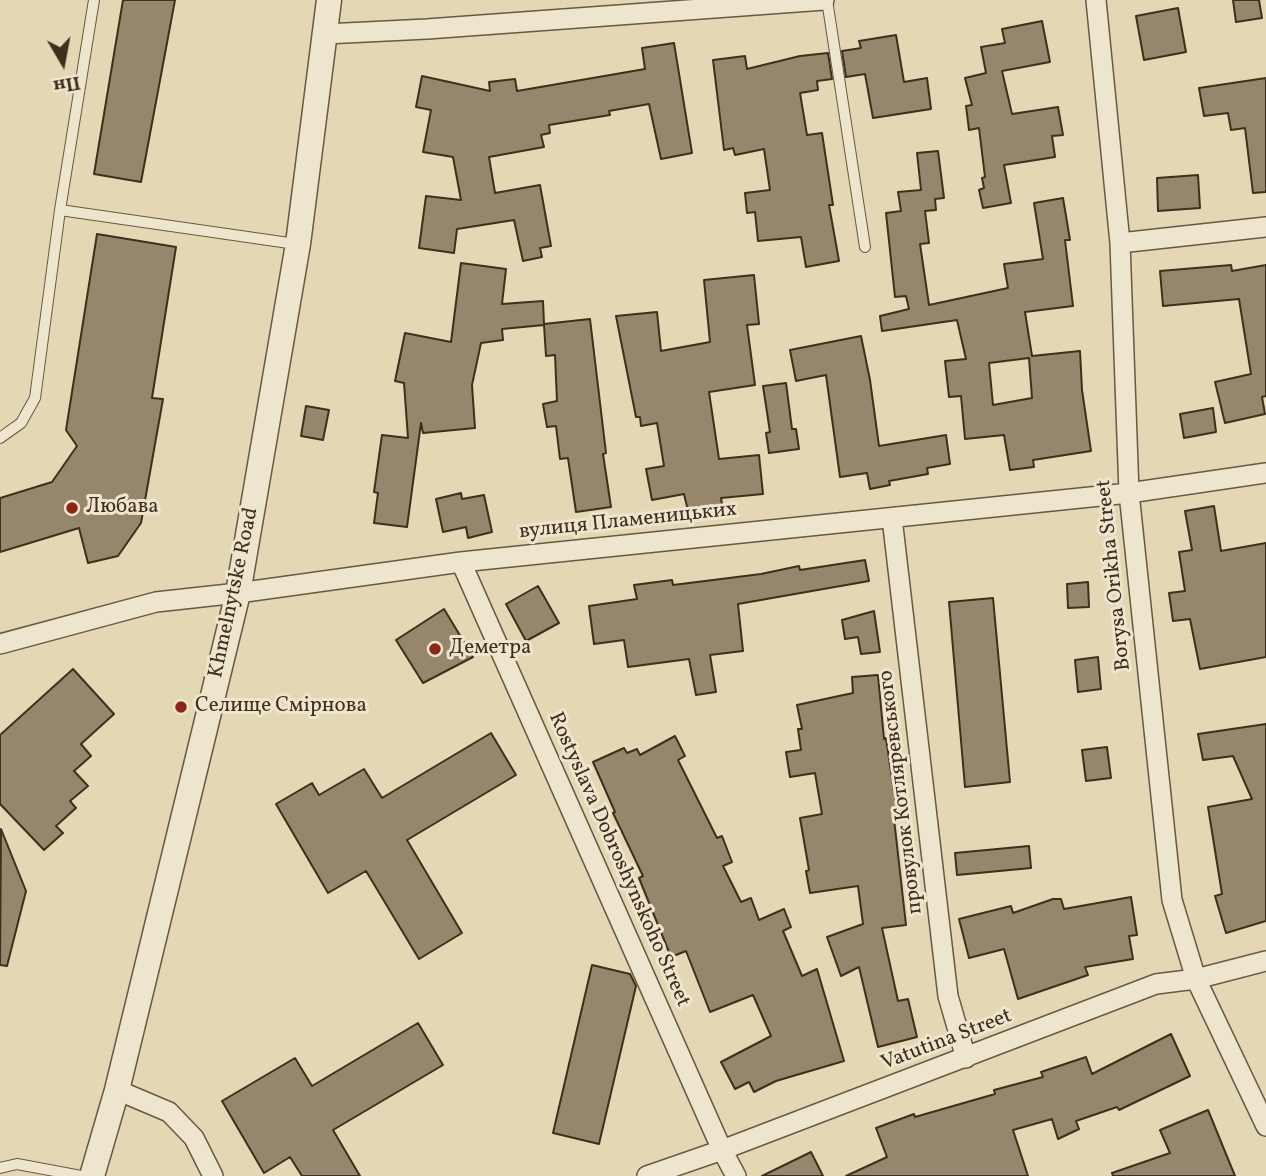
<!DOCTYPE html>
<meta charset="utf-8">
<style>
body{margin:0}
#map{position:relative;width:1266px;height:1176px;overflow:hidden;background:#e3d7b4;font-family:Vollkorn,serif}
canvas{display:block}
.north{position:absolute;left:28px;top:28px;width:70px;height:70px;-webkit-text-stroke:5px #ede5ce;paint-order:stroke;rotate:170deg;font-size:19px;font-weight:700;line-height:28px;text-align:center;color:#402e1e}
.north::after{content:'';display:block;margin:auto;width:24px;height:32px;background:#402e1e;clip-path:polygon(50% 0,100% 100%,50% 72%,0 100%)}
</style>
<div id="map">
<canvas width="1266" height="1176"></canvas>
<div class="north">Пн</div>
</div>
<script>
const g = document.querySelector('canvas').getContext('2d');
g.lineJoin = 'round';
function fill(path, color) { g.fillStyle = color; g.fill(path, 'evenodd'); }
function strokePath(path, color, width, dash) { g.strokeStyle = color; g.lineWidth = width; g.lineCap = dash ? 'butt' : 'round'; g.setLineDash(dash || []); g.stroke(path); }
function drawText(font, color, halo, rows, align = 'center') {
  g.font = font + ' Vollkorn,serif'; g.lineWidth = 6; g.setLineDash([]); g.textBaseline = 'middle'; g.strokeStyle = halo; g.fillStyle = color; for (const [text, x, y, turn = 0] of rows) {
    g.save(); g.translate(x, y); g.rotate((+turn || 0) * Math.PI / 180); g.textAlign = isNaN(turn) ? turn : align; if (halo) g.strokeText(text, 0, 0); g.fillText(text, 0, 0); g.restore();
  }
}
const building = new Path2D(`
 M123,0H175L141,182L94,174Z
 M1233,0H1259L1262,18L1236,22Z
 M1178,8L1186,52L1144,60L1136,16Z
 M1042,21L1050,62L1002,71L1012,114L1058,107L1063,135L1052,136L1055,157L1004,165L1011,203L983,208L979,190L984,188L982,178L985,177L979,128L969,130L966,106L972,105L965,78L986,73L981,47L1005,43L1002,29Z
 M896,35L904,82L927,78L931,109L873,118L865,74L846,77L842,51L861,48L859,41Z
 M674,43L692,153L661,159L649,104L609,111L610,115L549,125L550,133L541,135L544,147L489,157L495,193L540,185L551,246L540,248L542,257L523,261L514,220L457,229L454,253L419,248L426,196L461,200L453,157L423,152L431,110L416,107L422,76L490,91L489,82L515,79L517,91L645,69L642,48Z
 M828,53L832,79L817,81L818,90L800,93L807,135L822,133L833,205H829L839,261L806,267L801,237L758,241L755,212L747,213L745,193L770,190L764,149L735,155L733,148L724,150L713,60L745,56L747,69L800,56Z
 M1266,78V192L1253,193L1245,128L1231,130L1228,113L1204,116L1199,88Z
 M938,151L944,198L935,199L936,210L925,211L929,243L920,244L929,305L1008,288L1004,264L1043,259L1034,203L1063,198L1070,240H1065L1073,306L1025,312L1032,356L1080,351L1082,390L1091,451L1033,460L1034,467L1010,470L1004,435L965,439L961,396L949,397L945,361L966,359L957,320L882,331L880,316L909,309L906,296L895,297L886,213L901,211L898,192L921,190L917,153ZM1029,358L1032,398L993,405L989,363Z
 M1198,175L1200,208L1158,211L1157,178Z
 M97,234L176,247L152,398L163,399L141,523L118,556L88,563L79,528L0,552V498L52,482L77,446L66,430Z
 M461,263L506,269L502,304L543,301L544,324L590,319L606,453L603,454L611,507L576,512L568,458L560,459L556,426L547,427L543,404L557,401L555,355L546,356L544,325L502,329L503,340L481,343L472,385L475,428L423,433L421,423L407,527L374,523L378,493L374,492L382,435L408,438L404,383L395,381L405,333L451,342Z
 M1231,265L1232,271L1266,265V396L1262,397L1265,414L1225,423L1215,382L1251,374L1239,299L1163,306L1160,271Z
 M754,275L759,324L747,325L755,385L709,392L719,459L759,455L763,494L721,498L722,504L688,511L684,494L652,500L646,469L664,466L657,423L641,426L640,417H636L616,316L657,312L661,351L710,342L704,280Z
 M861,336L870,380L879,446L946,435L950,464L927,468L928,474L889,481L890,485L870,489L867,473L840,477L826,375L796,381L790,350Z
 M786,383L792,429H796L799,449L769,453L766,433L770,432L763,386Z
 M306,406L329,410L323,440L301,436Z
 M1213,408L1216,432L1184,438L1180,414Z
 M461,493L462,499L484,495L492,532L468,538L466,527L443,532L436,499Z
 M1214,506L1221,551L1266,543V657L1200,669L1190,619L1173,621L1169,593L1185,591L1179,552L1192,550L1185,511Z
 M865,560L869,581L738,604L743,651L710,655L716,692L696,695L689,659L628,667L624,640L594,644L589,606L637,599L634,585L672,580L673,585L761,574L799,566L800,570Z
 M1088,582L1089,607L1068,608L1067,584Z
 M538,586L559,623L526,641L506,604Z
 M993,598L1010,782L965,787L949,602Z
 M444,609L473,657L423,683L396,640Z
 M874,611L880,652L861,654L858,637L845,639L842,620Z
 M1098,657L1101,689L1078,692L1075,660Z
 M73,669L114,714L81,744L91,756L74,771L88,786L70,801L76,808L56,826L63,833L44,850L0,804V735Z
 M878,675L884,739L886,738L898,818L894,819L906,925L882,928L898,1001L908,999L917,1037L878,1047L859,967L841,976L827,937L863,924L858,886L810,893L806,871L809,870L800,818L822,814L815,773L790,777L786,752L801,750L798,729H802L797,705L853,693L852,677Z
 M1266,724V921L1226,933L1215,896L1222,894L1208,807L1252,799L1233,756L1203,760L1198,734Z
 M491,733L516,775L407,840L462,933L419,959L366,871L328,893L276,804L312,783L319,795L364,769L382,798Z
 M675,736L685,756L678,760L717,838L722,836L732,862L723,866L741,902L751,898L759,920L784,909L791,927L783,931L802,976L817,969L844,1061L776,1081L754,1092L749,1082L735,1089L721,1062L771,1036L753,995L710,1012L686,951L671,957L639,878L643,876L613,813L615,812L593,762L624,748L627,753L637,749L640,755Z
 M1107,747L1111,778L1086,781L1082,750Z
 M1,829L26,891L7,966L0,965Z
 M1029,846L1031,868L957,875L955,853Z
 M1131,897L1137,935L1129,936L1133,959L1085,967L1088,975L1018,999L1004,949L969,958L959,919L1011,906L1013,913L1053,899H1061L1064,909Z
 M592,965L630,974L636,986L599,1144L553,1133Z
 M418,1023L443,1065L333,1130L360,1176H302L290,1157L264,1173L222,1101L295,1058L312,1086Z
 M1171,1034L1190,1076L1119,1110L1117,1107L1076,1121L1079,1129L1058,1139L1052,1119L1013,1130L1028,1176H846L887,1157L876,1128L914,1114L915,1117L995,1094L994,1090L1043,1077L1041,1072L1086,1057L1092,1074Z
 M1208,1110L1235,1176H1113L1112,1173L1170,1153L1160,1130Z
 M811,1152L823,1176H762Z`);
fill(building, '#95866c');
strokePath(building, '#402e1e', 2);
const service = new Path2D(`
 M94,0L60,210L296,244
 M827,0L865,247
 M0,438L21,423L35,398L60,210
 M0,1168L17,1164L81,1176`);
const minor = new Path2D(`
 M1096,0L1120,243L1129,493L1172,900L1196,979L1266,1126
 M325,34L427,29L824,0
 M1120,243L1266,227
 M892,518L948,996L966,1058
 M461,562L722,1150L736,1176
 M0,644L156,602L238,593L461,562L1129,493L1266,473
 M117,1090L169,1112L194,1138L213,1176
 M647,1176L722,1150L1156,984L1196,979L1266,961`);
const tertiary = new Path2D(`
 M92,1176L117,1090L238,593L298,244L329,0`);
strokePath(service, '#695844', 12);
strokePath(minor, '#695844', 22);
strokePath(tertiary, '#695844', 27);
strokePath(service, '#ede5ce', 10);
strokePath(minor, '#ede5ce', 19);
strokePath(tertiary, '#ede5ce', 24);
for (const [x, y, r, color] of [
 [72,508,7,"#8f2418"],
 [435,649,7,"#8f2418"],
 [181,707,7,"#8f2418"]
]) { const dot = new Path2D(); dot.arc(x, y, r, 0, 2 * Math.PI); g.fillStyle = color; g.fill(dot); strokePath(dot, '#ede5ce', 2.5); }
drawText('21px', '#402e1e', '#ede5ce', [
 ["Любава",86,508],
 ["Деметра",449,649],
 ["Селище Смірнова",195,707]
], 'left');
drawText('21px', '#402e1e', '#ede5ce', [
 ["вулиця Пламеницьких",628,522,-6],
 ["Borysa Orikha Street",1115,575,-96],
 ["Khmelnytske Road",235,593,-78],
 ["провулок Котляревського",902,792,-97],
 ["Rostyslava Dobroshynskoho Street",618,860,66],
 ["Vatutina Street",947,1041,-21]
]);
</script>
